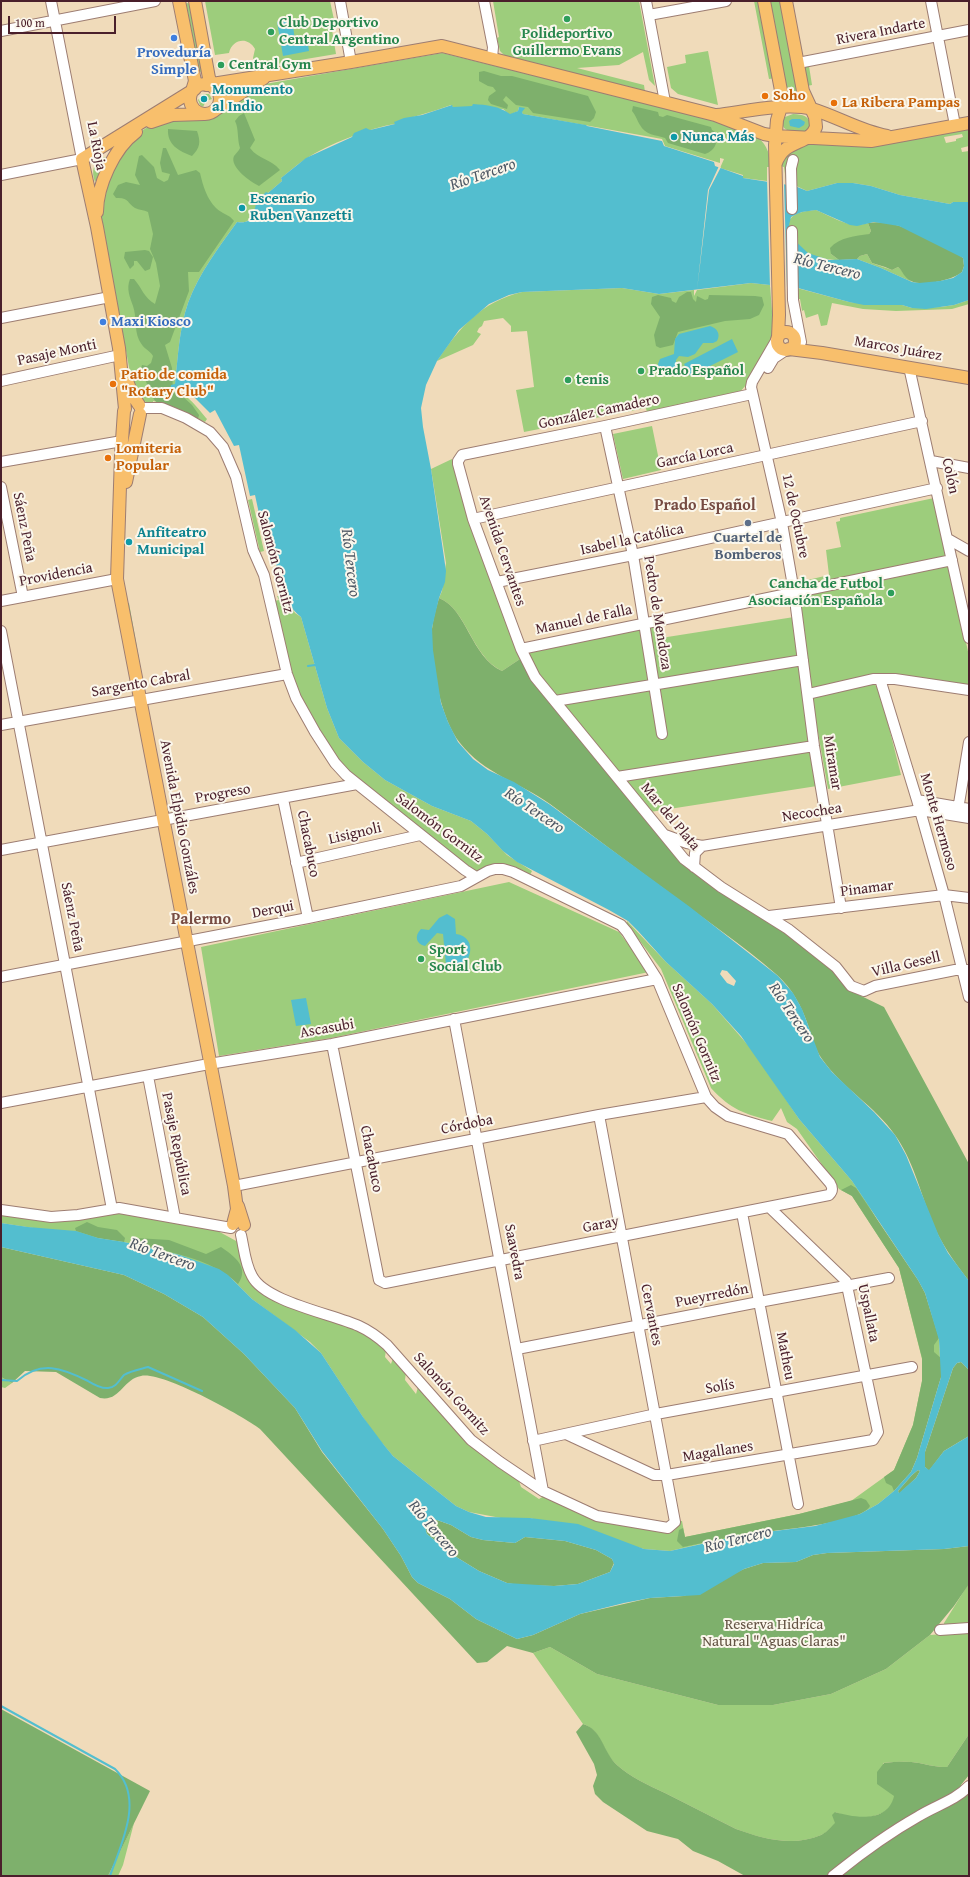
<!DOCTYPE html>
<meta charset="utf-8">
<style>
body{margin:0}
#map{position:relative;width:970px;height:1877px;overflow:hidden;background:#f0dbba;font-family:"Gentium Book Plus",serif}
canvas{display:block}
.frame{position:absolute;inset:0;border:2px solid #4a1f2b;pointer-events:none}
.scale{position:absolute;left:8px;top:16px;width:108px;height:18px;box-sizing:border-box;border:2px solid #4a1f2b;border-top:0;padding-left:5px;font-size:12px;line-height:14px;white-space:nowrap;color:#4a1f2b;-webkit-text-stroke:3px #fbf7ec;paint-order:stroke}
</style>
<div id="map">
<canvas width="970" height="1877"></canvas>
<div class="frame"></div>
<div class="scale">100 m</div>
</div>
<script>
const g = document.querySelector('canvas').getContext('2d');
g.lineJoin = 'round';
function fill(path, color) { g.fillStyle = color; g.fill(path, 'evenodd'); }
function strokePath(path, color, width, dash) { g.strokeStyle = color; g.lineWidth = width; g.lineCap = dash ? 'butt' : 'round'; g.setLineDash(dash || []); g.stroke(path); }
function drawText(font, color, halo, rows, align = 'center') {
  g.font = font + ' "Gentium Book Plus",serif'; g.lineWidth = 4; g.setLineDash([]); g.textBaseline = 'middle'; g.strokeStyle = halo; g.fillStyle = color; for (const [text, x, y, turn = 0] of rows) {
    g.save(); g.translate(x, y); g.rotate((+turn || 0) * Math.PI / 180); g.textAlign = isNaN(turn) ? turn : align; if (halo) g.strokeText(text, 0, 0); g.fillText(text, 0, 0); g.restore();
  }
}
fill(new Path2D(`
 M205,1H330L336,29L332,30L336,54L258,67V65H255L253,58L255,49C248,36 232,39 229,53L215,55Z
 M493,1H639L655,86L649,80L643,52L619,65L577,68L644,85L645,92L505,56L500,51L497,38L499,37Z
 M754,1H761L776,78L769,79Z
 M770,1H781L798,95L794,99L787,97Z
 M187,3L190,4L202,71L200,72L198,71L185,4Z
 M708,51L718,105L678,94L671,88L667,67L686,63L685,55Z
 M442,53L722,122C748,133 769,133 771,167H767V181L743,178V175L720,168L724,159L720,158V163L665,146L662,139L523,114L519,107L518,111L510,115L503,109L453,107L451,105C432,112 413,117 395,122V124C372,127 326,145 306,159C297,164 289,172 281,178L282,181L268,193L256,207L251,219L245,222H237C219,247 199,273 188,303C179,329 178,357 175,385L171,390H175L173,392C185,390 199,410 207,419L205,422L171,405L153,401V403C142,403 139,397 133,389L100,209L102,194L130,139L152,124L168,119L209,120L259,87L265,84Z
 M804,66H809L812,85L807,86Z
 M203,94H209L212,99L206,101L203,107L200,105L198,100Z
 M793,114C803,115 809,115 811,126L805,133C795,132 776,132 785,117Z
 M969,129V146L961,148L962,152L969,151V202H953L950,204L900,195L871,186L853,183H837L807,191L786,181L784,167L780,166L784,155L803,145H881ZM962,134L963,137L956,139V141L946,143L944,137Z
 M105,157L106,161L95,182C91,171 93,162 105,157Z
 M816,210C833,217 849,229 868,223L871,231L869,234L831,254L839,260C829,260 815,258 806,252C797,246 780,228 792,217C799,211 808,211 816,210Z
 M867,254L872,263L892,270L898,267C904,272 905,277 912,282L881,268L857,259L860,256Z
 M751,283L770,285L774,338L746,385L740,392L647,413L646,408L524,432L516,390L534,387L527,331L511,332V326L503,318L484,321L482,326L479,328L477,332L481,334L473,345L437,361C460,327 481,302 522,292L622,288L659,294L694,290V296L697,290Z
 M797,288L849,302L876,305H902L912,308L941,307L954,305L969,300V304L952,309L896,311L863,309L832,303L827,325L821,326L818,314L806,318L804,310L802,311L800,299H797Z
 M652,426L661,470L623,479L613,434Z
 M452,459L470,521L520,659L502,671C471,656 467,609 439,598L442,591L446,563L431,469Z
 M934,498L969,656V686L911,678L811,688L809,685L799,582L829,575L826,550L841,547L836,522L840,521V518Z
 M252,499L264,551L260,552L248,500Z
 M279,587L295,613L301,617L327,708L339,738L363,762L385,780L432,806L471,821L487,834L507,855L532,871L530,875L479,873L471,870L340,764L326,745L293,680L274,601L279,600L277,596H279Z
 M127,603H129L145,692L144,690Z
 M794,617L817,786L650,812L536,673L528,654V651L658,623L661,638Z
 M874,683L880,692L901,775L828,789L812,699L813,697Z
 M509,882L619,932L649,972L331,1038L219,1056L201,947Z
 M627,921L666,962L712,1004L754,1052L799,1119L852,1181L869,1206L933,1318L939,1340L941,1377L894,1491L878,1504L860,1514L709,1542L670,1551L644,1549L530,1518H501L469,1512L456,1506L393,1456L372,1431L321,1353L310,1342L252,1299L228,1275L180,1255L124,1242L1,1223V1214L121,1212L216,1230L238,1242C241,1255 244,1272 251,1283C267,1307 325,1315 351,1326C365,1332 375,1340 386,1350L385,1357L391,1364L393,1358L406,1372L405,1380L416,1394L418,1387L467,1443L499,1468L519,1481L521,1487L539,1499L544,1496L598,1521L668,1533L675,1530L679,1521H682L685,1537L799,1514L851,1501L894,1470L913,1425L922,1381V1359L899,1268L852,1196L839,1189L797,1129L787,1122L781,1108L772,1121C745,1114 731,1110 711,1088L661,969L627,924Z
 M1,1377L12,1383L5,1388L1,1387Z
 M969,1583V1625L944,1627V1623Z
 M969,1632V1734L947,1767C936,1767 929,1765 919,1763C907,1761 895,1762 883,1763C887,1773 893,1785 894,1796C895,1813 869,1819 856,1818C849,1817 841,1814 835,1812L836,1823C831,1827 827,1833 821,1835C794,1847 763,1839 736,1829C712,1817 689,1805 665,1793C648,1785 630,1777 617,1765C602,1752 602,1730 583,1724L533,1653L550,1647L597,1674L718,1705H773L831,1694L886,1669L930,1635Z
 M134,1823L123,1865L118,1876H108Z`), '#9dcd7c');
fill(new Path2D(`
 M484,71L501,76H512L588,96L596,112L594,118L590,122L533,113L528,107L516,105L506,96L503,100L508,105L507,109L491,104L488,100L489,96L496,91L493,87L488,86L479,81V72Z
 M633,106L658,112L659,116L663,117L667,115L711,127L712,130L718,134C716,144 716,150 705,154L668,143L665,138C656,135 645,135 640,125C637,120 636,116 632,111Z
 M244,113L255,140L250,148C259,160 270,158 280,170L259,186C251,182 229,167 234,156C236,153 239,151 240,148C237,139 239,129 235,121L239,116Z
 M168,129L197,131C201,142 200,148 192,156C179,151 167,145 168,129Z
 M163,148H166L178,175L196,170L200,173C203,186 207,199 216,208C222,214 229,214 234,221L199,272H188L189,291L170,342L165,345L172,368L173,393H179L192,405L199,415L198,419C189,418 184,411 176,408C171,405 164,406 158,403C151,400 145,377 141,368L142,365L147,366L151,363L153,356C150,350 144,350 139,340C134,329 137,317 133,306C130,297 126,289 130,279H134C142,288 144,298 155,304L160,286L156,263L150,249L153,234L148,212C144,210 139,210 135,208C127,203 129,197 116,198L113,194L118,185L126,182L140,185L135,175L139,156L142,155L154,167L157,178L164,182L168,180L170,174L162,172L160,163Z
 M868,223C899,218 931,241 958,254L963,258L964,266L962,272C953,280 922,287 911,281C904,278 903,271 898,267L892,270L885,267L872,263L867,254L860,256L857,259L839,260L831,254L830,248C840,237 855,236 869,234L871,231Z
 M145,250L149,251L153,257L150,269L145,271L137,261H134V265L130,269L124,258L125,252Z
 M687,292H691L693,299L696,302L697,296L705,300L708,299L709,295L755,296L762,297L764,305L759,315L750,319L725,321L678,332L673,345L660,348L656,346L654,335L660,317L651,304L652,297L658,295L671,298L672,301L676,303L679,297Z
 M439,598C467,609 471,657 502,671L520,659L530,676L682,863L704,881L774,923L835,969L853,992L884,1007L969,1164V1281C954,1262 940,1242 931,1219C920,1191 913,1160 895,1135C875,1106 842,1088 822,1059C815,1049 812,1037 808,1025C802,1007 792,988 777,975C743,945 704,919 668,892C628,863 590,833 550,804C519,782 484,774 460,743C440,718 430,661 432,629C433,619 436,608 439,598Z
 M851,1185L856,1188L918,1280L925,1293L939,1338L934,1345V1352L942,1359L941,1377L917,1458L911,1472L894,1491L892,1486L886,1483L884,1477L894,1470L913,1425L922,1381V1358L899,1268L852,1196L841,1190Z
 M87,1222L98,1227L117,1230L125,1238L124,1242L98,1238L76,1231L75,1228Z
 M136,1238L169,1240L206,1254L221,1247C234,1256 250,1267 238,1284C211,1258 169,1252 133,1244L132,1239Z
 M1,1247L124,1275L164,1294L203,1317L244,1354L295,1408L322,1452L383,1529L401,1556L412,1577L418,1583L450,1599L476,1619L517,1639L533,1635L580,1614L650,1598L684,1596L744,1569L763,1563L796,1562L813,1555L827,1553L944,1549L969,1546V1584L954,1606L930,1635L886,1669L831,1694L773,1705H718L597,1674L550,1647L533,1653L507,1646L487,1662L477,1663L260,1429C241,1415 162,1371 141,1376C123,1379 120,1402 100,1398L56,1372L25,1371L12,1383L1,1377Z
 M961,1362L969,1370V1436L944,1451L929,1471L925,1467V1452L953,1368L957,1363Z
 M918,1470L920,1471L916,1478L899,1494L898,1491L912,1475Z
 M861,1498L866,1500L870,1506C860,1525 763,1531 740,1535C721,1539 702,1543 683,1547L677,1541L679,1530L683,1528L685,1537L799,1514Z
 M437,1520L451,1525L471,1537L483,1540L515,1543L525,1537L565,1541L596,1550L612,1559L614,1563L610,1572L578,1584L554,1586L519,1585L507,1583L479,1571L453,1555L427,1534C423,1526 429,1522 437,1520Z
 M1,1709L150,1791L108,1876H1Z
 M583,1724C602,1729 603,1752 617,1765C630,1777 648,1785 665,1793C689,1805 712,1817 736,1829C764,1839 793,1847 821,1835C826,1833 831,1827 835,1823L832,1815L835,1812C855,1818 888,1823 894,1796L877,1784V1772L884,1763C895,1762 907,1761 919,1763C929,1765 936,1767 947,1767L969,1734V1775L961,1785L969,1795V1876H745L718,1861L693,1851L678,1839L647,1831L603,1802L595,1794L593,1786L597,1775L594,1764L576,1732Z`), '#7eb06c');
fill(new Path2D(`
 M292,19L295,40L307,38L309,51L283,56L277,22Z
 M473,104C487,105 499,106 510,114L518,111L519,107L525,108L522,112L523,114L586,125L587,126L662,141L664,146L714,162L715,166L743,176V178L795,186L807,191L837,183H853L871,186L900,195L950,204L953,202H969V300L954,305L926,309L912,308L902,305H864L849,302L798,288L751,283L659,294L622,288L522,292L509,295L489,304L459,330L437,361L426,385L421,408L423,427L431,469L446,571L445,582L439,598L432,628L433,650L441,703L448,722L458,742L473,759L488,770L514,782L549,804L690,907L778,976L793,993L802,1009L820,1057L832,1072L874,1112L895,1135L906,1155L939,1236L948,1253L969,1281V1370L961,1362L957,1363L953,1368L925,1452V1467L929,1470L944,1451L969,1436V1546L944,1549L827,1553L813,1555L796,1562L763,1563L744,1569L700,1595L650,1598L624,1603L580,1614L533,1635L517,1639L476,1619L450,1599L418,1583L412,1577L401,1556L383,1529L322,1451L295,1408L244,1354L203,1317L164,1294L124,1275L1,1247V1223L28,1227L76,1231L98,1238L124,1242L180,1255L219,1269L228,1275L252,1299L295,1330L321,1353L363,1417L384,1445L393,1456L456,1506L469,1512L486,1517L530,1518L578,1524L644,1549L670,1551L742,1535L815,1526L860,1514L878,1504L894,1491L911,1472L917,1458L941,1377L939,1340L925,1293L918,1280L852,1181L799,1119L741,1036L712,1004L666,962L638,931L628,921L609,910L517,862L503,851L487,834L471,821L432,806L385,780L363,762L339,738L327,708L301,617C280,600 277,576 275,550L267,551L255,495L250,496L239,445L234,446L215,410L210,413L185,388L170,390L171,385L175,384C178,357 179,329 188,303C199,273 219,247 237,222C255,224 252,214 257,202C258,198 263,195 266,192L268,193L282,181L281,178L306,158L352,137L354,133L366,128L370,130L395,124L394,122L404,118L422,115L452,105L453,107L472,106ZM816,210L850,225L857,226L874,222L899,226L963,258L964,266L962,272L953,278L940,281L919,283L912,282L881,268L857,259L829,260L808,253L790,236L789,225L791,217L797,214L802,212ZM722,970L727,971L736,981L734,986L727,983L720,974ZM918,1470L920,1471L916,1478L899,1493L898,1491L912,1475ZM437,1520L451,1525L471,1537L483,1540L515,1543L525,1537L565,1541L596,1550L612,1559L614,1564L610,1572L578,1584L554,1586L507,1583L479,1571L453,1555L427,1534C423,1526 429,1522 437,1520Z
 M792,119H800L805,122L804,125L799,128L790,126L789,121Z
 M710,326C717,328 721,334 717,341L713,343H703L695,354L688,357L679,356L676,360V368L670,373C664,373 659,371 658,364L660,359L674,354L675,339L679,334Z
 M732,339L738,352L690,376L684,364Z
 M447,914L455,919L456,934C481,937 470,974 448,967L446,965L443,934L437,933L425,946C416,944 414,936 421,929L429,930L439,918Z
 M306,998L311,1024L296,1026L291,1000Z`), '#53becf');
fill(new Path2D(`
 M719,166L721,167L709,190L697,290L708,190Z
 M767,179L784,182L787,289L770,287Z`), '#f0dbba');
strokePath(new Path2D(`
 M308,666L315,665
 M1,1380L17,1381C41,1360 62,1368 88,1381C93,1384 101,1389 108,1388C117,1387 119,1380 124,1375C130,1371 141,1369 148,1367L202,1391
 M1,1706L115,1769C145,1798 121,1844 110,1876`), '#53becf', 2);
const minor = new Path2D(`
 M340,1L351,62
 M484,1L493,47L492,58
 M646,1L665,102
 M931,1L955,125
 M649,15L726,1
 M1,31L155,1
 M798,63L969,30
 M1,175L82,159L51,1
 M792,209L791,168L793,160
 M792,231L793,300L801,342
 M1,318L110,297
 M777,339L752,382L751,387L782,523L794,592L814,746L841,908
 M909,367L969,638
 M768,368L774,358L786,350
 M1,381L120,355
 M752,394L605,426L462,455L458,461V464L473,519L521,649L535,677L684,859L721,887L788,929L836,967L851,986L864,991L875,986L955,970H969
 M140,408H162L186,418L210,432L223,447L236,477L253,550L264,575L287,674L296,698L315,732L335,763L346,775L465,870L476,877
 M605,426L633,555L662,734
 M931,461L969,468
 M1,462L122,441
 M1,487L23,597
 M473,519L922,421
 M948,539L969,551
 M497,582L633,555L937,488
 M1,601L117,579
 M1,631L112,1209
 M521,649L952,560
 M880,679L917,800L944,895L969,997
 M808,694L873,679H895L969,690
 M555,701L803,660
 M1,725L287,674
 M617,777L814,746
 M283,799L308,918
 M917,800L969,809
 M957,816L969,742
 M665,835L687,843L702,846L920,810L969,818
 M1,850L357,784
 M296,863L420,835
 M694,867L695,853L702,846
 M769,916L944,895L969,898
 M1,977L308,918L461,886L488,871L495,869H503L513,872L621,925L627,932L657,979L706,1097L715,1107L728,1116L788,1134L830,1183C833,1188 833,1191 829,1195L385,1283L379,1280L332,1044
 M454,1019L543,1491
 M148,1076L175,1218
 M1,1103L209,1064L332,1044L657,979
 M234,1186L599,1115L706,1097
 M1,1210L51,1217L78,1215L119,1208L231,1228
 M742,1213L798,1504
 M241,1235C244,1248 245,1264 252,1276C265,1302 333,1314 359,1326C370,1331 378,1337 387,1345L471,1440L500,1462L543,1491L597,1516L668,1528L675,1522L599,1115
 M517,1349L759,1302L889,1278
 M566,1434L654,1475H667L873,1440L878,1432L846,1281L769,1207
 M533,1441L656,1414L912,1367
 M940,1630L969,1628
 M833,1876C860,1854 889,1833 919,1816C935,1806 956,1800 969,1786`);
const major = new Path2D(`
 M179,1L195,81L191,94
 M195,1L209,78L214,88
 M764,1L783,101L777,120L775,145L779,315L778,337
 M190 99a15 15 0 1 1 30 0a15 15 0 1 1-30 0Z
 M206,85L351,62L442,46L715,115L764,134L775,136L871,141L969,123
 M215,110L264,78
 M717,115C743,112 787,102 812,109C838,117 860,131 887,136
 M151,122L172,115L204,114
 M776,163C785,138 809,146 816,127L815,117L803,91L786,1
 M97,212C97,186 114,148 136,132
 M777 341a9 9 0 1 1 18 0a9 9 0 1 1-18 0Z
 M789,349L822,353L969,378
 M127,381L132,394L139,405
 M125,409L119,348L97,227L82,159L195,89
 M124,411L121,455L117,579L234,1186L237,1209L233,1224
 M126,482L140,414
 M238,1206L244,1225`);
strokePath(minor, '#9d7d72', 12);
strokePath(major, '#9d7d72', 14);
strokePath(minor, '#fff', 10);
strokePath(major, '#f8bf6c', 12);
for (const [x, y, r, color] of [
 [567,19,4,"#2e9e5b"],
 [271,32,4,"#2e9e5b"],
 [174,38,4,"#3f7fe0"],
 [221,65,4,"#2e9e5b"],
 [765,96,4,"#e8710a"],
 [204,99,4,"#0f9aa8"],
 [834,103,4,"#e8710a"],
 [674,137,4,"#0f9aa8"],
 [242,208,4,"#0f9aa8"],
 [103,322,4,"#3f7fe0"],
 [641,371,4,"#2e9e5b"],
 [568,380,4,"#2e9e5b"],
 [113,384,4,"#e8710a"],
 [108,458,4,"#e8710a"],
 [748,523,4,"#5c6f8a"],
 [129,542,4,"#0f9aa8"],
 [891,593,4,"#2e9e5b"],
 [421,959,4,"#2e9e5b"]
]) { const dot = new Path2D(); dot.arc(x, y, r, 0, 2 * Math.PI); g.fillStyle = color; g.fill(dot); strokePath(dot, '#fbf7ec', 1.5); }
drawText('bold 15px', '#27864d', '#fbf7ec', [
 ["Club Deportivo",279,23],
 ["Central Argentino",279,40],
 ["Polideportivo",567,34,"center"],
 ["Guillermo Evans",567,51,"center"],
 ["Central Gym",229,65],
 ["Prado Español",649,371],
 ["tenis",576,380],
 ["Cancha de Futbol",883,584,"right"],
 ["Asociación Española",883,601,"right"],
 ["Sport",429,950],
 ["Social Club",429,967]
], 'left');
drawText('15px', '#4a1f2b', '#fbf7ec', [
 ["Rivera Indarte",881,32,-11],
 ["La Rioja",96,146,79],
 ["Marcos Juárez",898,349,10],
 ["Pasaje Monti",57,353,-12],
 ["González Camadero",599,412,-12],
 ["García Lorca",695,456,-12],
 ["Colón",950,476,78],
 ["12 de Octubre",795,516,78],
 ["Sáenz Peña",24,527,79],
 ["Isabel la Católica",632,540,-12],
 ["Avenida Cervantes",502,551,71],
 ["Salomón Gornitz",275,562,75],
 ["Providencia",56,575,-11],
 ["Pedro de Mendoza",657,613,81],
 ["Manuel de Falla",584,620,-12],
 ["Sargento Cabral",141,684,-10],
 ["Miramar",832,763,81],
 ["Progreso",223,794,-10],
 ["Necochea",812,813,-9],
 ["Avenida Elpidio Gonzáles",179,817,79],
 ["Mar del Plata",670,817,50],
 ["Monte Hermoso",938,822,74],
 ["Salomón Gornitz",439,828,37],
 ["Lisignoli",355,834,-13],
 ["Chacabuco",308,844,79],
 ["Pinamar",867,889,-7],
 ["Derqui",273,910,-11],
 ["Sáenz Peña",72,917,79],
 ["Villa Gesell",906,965,-13],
 ["Ascasubi",327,1029,-10],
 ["Salomón Gornitz",696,1033,67],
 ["Córdoba",467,1125,-11],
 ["Pasaje República",176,1144,79],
 ["Chacabuco",371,1159,79],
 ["Garay",601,1225,-11],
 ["Saavedra",514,1252,79],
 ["Pueyrredón",712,1296,-11],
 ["Uspallata",868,1313,78],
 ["Cervantes",651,1315,79],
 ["Matheu",785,1356,79],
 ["Solís",720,1387,-10],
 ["Salomón Gornitz",451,1394,48],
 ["Magallanes",718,1452,-9]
]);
drawText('bold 15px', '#366cbe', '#fbf7ec', [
 ["Proveduría",174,53],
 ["Simple",174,70],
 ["Maxi Kiosco",111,322,"left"]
]);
drawText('bold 15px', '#0d838f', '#fbf7ec', [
 ["Monumento",212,90],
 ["al Indio",212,107],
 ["Nunca Más",682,137],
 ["Escenario",250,199],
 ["Ruben Vanzetti",250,216],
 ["Anfiteatro",137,533],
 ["Municipal",137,550]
], 'left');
drawText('bold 15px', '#c56008', '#fbf7ec', [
 ["Soho",773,96],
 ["La Ribera Pampas",842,103],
 ["Patio de comida",121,375],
 ["\"Rotary Club\"",121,392],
 ["Lomiteria",116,449],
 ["Popular",116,466]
], 'left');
drawText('bold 15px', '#4e5e75', '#fbf7ec', [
 ["Cuartel de",748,538],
 ["Bomberos",748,555]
]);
drawText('15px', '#635343', '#fbf7ec', [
 ["Reserva Hidríca",774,1625],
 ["Natural \"Aguas Claras\"",774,1642]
]);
drawText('italic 16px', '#4d5764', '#fbf7ec', [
 ["Río Tercero",483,175,-19],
 ["Río Tercero",827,267,14],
 ["Río Tercero",350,563,83],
 ["Río Tercero",534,811,34],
 ["Río Tercero",791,1013,56],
 ["Río Tercero",162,1255,20],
 ["Río Tercero",433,1529,50],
 ["Río Tercero",738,1540,-14]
]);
drawText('bold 16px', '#764b42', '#fbf7ec', [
 ["Prado Español",705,506],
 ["Palermo",201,920]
]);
</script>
